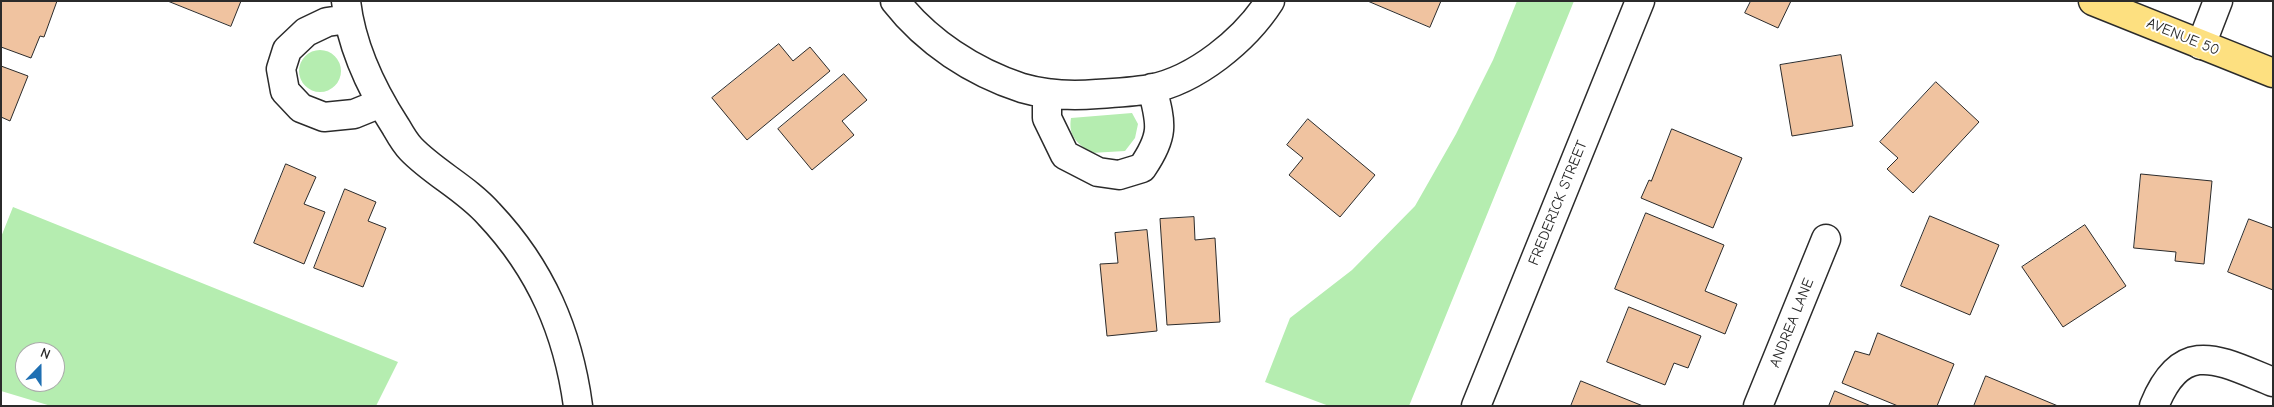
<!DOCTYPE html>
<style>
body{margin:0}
#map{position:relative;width:2274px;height:407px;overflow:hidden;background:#fff;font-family:"Comic Neue",sans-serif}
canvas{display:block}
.frame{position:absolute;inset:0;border:2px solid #2b2b2b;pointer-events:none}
.north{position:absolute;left:15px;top:342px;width:50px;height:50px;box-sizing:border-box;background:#fff;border:1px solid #aaa;border-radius:50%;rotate:22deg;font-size:14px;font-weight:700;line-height:20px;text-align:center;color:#2b2b2b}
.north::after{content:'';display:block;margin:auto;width:18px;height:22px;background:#1f6fb2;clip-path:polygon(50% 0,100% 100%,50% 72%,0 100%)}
</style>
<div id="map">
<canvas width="2274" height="407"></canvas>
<div class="frame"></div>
<div class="north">N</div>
</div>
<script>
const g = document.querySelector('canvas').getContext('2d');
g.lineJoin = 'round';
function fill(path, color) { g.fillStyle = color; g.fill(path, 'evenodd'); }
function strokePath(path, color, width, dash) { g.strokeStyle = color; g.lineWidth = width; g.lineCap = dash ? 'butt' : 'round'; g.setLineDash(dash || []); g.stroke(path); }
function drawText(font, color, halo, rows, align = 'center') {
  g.font = font + ' "Comic Neue",sans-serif'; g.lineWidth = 4; g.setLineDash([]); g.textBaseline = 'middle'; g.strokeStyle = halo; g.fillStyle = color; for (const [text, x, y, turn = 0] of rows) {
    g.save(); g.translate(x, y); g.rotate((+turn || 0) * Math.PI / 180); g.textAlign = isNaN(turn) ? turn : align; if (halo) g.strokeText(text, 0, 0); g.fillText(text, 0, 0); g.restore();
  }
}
fill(new Path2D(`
 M1517,1H1574L1409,406H1329L1265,382L1290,318L1352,270L1415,206L1456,134L1493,60Z
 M299 71a21 21 0 1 1 42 0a21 21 0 1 1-42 0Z
 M1132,113L1138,124L1135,138L1125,151L1091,153C1077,143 1068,136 1071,118Z
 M13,207L398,362L376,406H51L1,391V237ZM25,352H55V382H25Z`), '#b5edb0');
const building = new Path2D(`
 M1,1H57L44,37L40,36L31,58L1,47Z
 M168,1H241L231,26Z
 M1368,1H1441L1430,27Z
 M1751,1H1791L1778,28L1745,13Z
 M779,44L793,61L810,47L830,71L747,140L712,98Z
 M1841,55L1853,126L1792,136L1780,65Z
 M1,66L28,76L10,121L1,117Z
 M844,74L867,100L842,121L854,135L812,170L778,129Z
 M1936,82L1979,122L1913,193L1887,169L1898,158L1880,142Z
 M1308,119L1375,175L1340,217L1289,175L1303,158L1287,145Z
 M1672,129L1742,158L1713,228L1641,198L1649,180L1651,181Z
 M286,164L316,177L304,204L325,212L304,264L254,243Z
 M2141,174L2212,181L2204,264L2175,261L2176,252L2134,248Z
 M345,189L376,202L368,221L386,228L363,287L314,268Z
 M1646,213L1724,245L1705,291L1737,304L1725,334L1615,289Z
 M1930,216L1999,245L1970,315L1901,286Z
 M1194,217L1195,240L1215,238L1220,322L1167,325L1160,219Z
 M2249,219L2273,228V290L2228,272Z
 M2085,225L2126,286L2063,327L2022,267Z
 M1147,230L1157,331L1107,336L1100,264L1118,263L1115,233Z
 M1629,307L1701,336L1688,368L1674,363L1665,385L1607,362Z
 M1878,333L1954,364L1937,406H1898L1842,383L1855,351L1869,355Z
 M1986,376L2058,406H1974Z
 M1581,381L1643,406H1571Z
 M1835,391L1871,406H1829Z`);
fill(building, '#f0c3a0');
strokePath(building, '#2b2b2b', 1);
const minor = new Path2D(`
 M346,1C351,45 372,90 396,127C400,134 405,143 411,149C434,173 466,188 489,214C541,269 568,332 578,406
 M895,1C927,42 973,72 1022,88C1046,95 1073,96 1097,94C1115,93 1133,92 1150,89C1196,80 1245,40 1270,1
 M348,19L327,22L306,32L287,50L281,69L285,91L301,108L324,117L354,114L381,103
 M2201,45L2218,1
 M1047,93V118L1065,155L1098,172L1119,175L1142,168C1164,136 1162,125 1152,88
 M1476,406L1640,1
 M1758,406L1826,239
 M2154,406C2182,337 2218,360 2273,382`);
const major = new Path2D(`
 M2093,1L2273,73`);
strokePath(minor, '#2b2b2b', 31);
strokePath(major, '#2b2b2b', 31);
strokePath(minor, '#fff', 28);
strokePath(major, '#fde080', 28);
drawText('15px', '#2b2b2b', '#fff', [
 ["AVENUE 50",2183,37,22],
 ["FREDERICK STREET",1558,203,-68],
 ["ANDREA LANE",1792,323,-68]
]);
</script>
